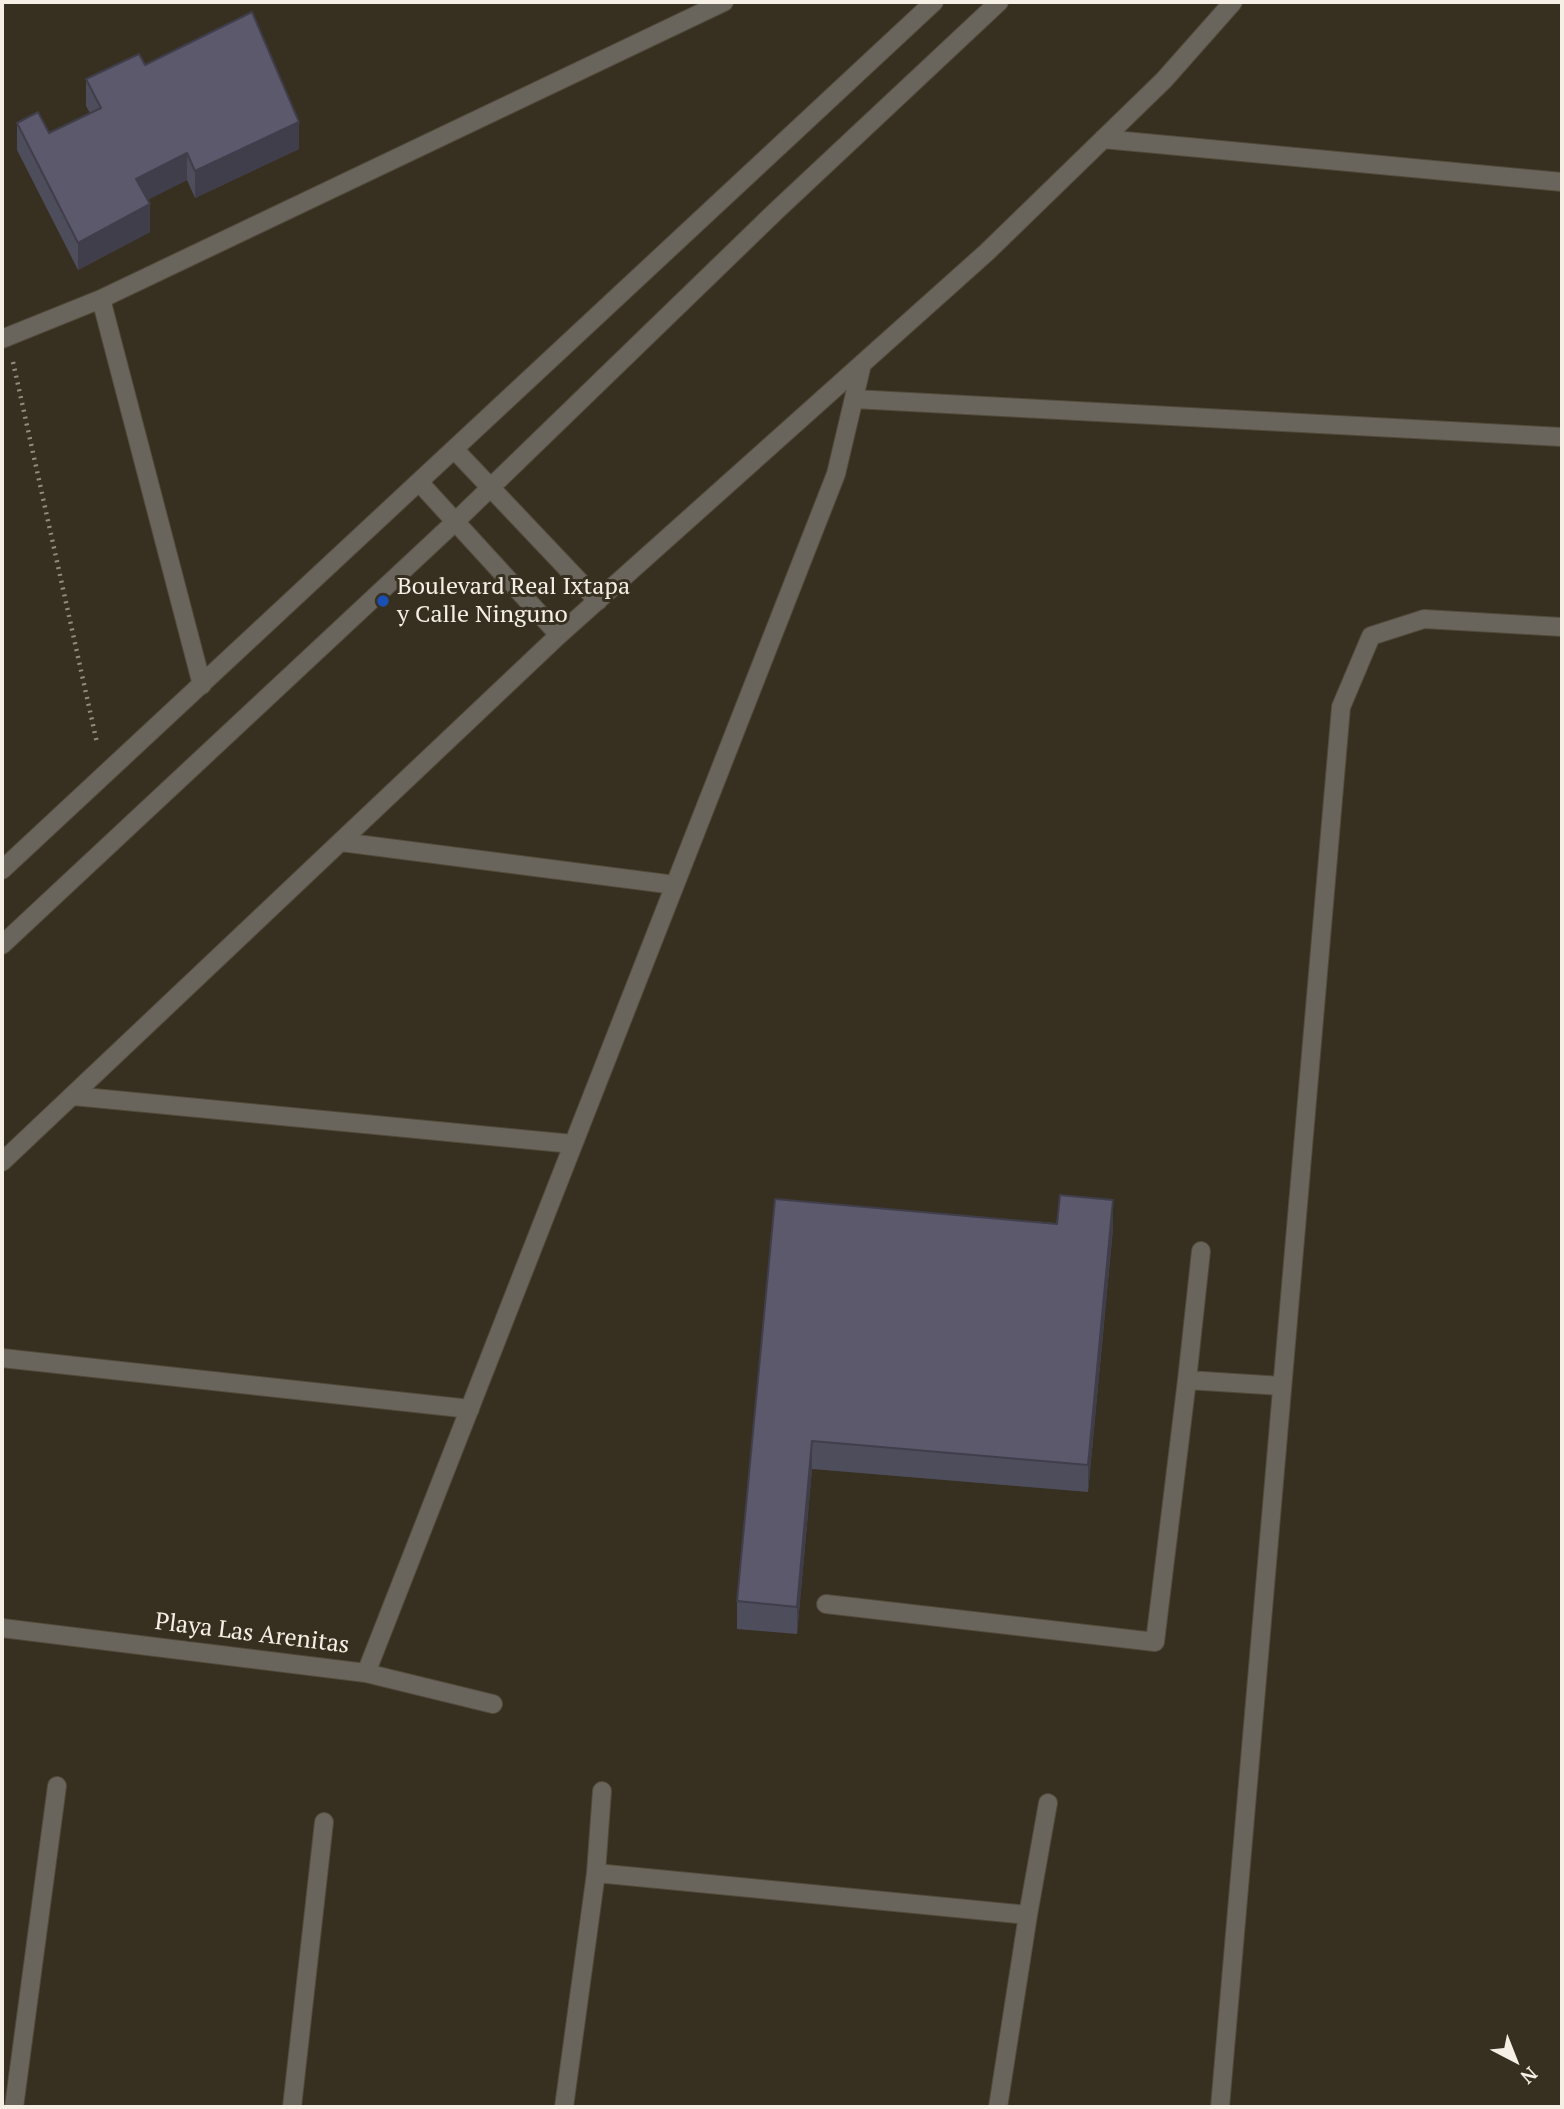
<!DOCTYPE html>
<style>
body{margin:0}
#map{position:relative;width:1564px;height:2109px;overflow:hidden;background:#372f1f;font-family:"PT Serif",serif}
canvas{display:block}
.frame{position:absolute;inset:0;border:4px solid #f5efe5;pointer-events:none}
.north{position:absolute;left:1480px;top:2025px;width:70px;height:70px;-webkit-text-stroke:5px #372f1f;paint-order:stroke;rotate:138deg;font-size:19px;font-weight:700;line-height:28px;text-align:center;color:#f5efe5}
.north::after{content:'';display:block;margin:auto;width:24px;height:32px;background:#f5efe5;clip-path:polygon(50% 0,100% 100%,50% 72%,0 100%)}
</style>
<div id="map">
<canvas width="1564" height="2109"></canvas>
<div class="frame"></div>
<div class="north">N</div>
</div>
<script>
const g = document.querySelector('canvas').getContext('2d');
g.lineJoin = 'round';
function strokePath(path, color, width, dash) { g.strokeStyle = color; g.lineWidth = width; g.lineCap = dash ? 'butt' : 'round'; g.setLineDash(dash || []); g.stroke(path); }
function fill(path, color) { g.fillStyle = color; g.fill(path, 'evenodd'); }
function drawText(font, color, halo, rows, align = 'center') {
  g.font = font + ' "PT Serif",serif'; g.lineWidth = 6; g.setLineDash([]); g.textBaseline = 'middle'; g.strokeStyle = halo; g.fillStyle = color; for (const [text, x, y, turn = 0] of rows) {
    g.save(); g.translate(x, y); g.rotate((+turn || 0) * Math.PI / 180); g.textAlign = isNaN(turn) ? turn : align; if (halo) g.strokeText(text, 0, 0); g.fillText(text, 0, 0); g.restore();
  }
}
const lane = new Path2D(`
 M1187,1380L1201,1251
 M826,1604L1155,1642L1187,1380L1282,1386`);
const street = new Path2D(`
 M1103,139L1562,182
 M101,299L202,685
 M2,339L101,299L724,2
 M854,399L1562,437
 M454,449L598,601
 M419,482L559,635
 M341,842L675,885
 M2,870C314,582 622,290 934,2
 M2,945L456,521L776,211L999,2
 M73,1096L573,1144
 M2,1162L559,635L987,252L1164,80L1233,2
 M2,1358L470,1409
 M2,1628L366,1673L493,1704
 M366,1673L836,474L862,364
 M596,1873L1028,1915
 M14,2107L57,1786
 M292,2107L324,1822
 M564,2107L596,1873L602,1791
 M998,2107L1028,1915L1048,1803
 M1220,2107L1341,707L1371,636L1424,619L1562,627`);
strokePath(lane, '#524a3b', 20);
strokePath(street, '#524a3b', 20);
strokePath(new Path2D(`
 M13,362L97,743`), '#938c7e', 4.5, [2, 5]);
strokePath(lane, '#69655d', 18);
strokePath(street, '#69655d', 18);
fill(new Path2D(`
 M145,65L299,149L195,198L187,180L147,200L150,232L78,270L17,150V123L49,133L90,113L86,106V79Z
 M775,1199L1113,1228L1088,1492L812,1469L797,1634L737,1629V1601Z`), '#4e4d5c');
fill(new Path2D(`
 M299,122V149L195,198V171Z
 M187,153V180L136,206V179Z
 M150,204V232L78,270V243Z
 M1113,1200V1228L1088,1492V1465Z
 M812,1441V1469L797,1634V1607Z`), '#403e4b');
const building = new Path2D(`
 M252,12L299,122L195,171L187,153L136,179L150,204L78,243L17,123L38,112L49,133L101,108L86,79L139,54L145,65Z
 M1060,1195L1113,1200L1088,1465L812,1441L797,1607L737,1601L775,1199L1057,1224Z`);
fill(building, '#5b596b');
strokePath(building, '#403e4b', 2);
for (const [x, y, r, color] of [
 [383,601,7,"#1a4fb4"]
]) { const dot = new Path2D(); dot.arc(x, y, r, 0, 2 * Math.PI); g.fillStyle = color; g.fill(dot); strokePath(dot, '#372f1f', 2.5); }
drawText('24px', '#f5efe5', '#372f1f', [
 ["Boulevard Real Ixtapa",397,587],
 ["y Calle Ninguno",397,615]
], 'left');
drawText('24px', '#f5efe5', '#372f1f', [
 ["Playa Las Arenitas",252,1634,7]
]);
</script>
